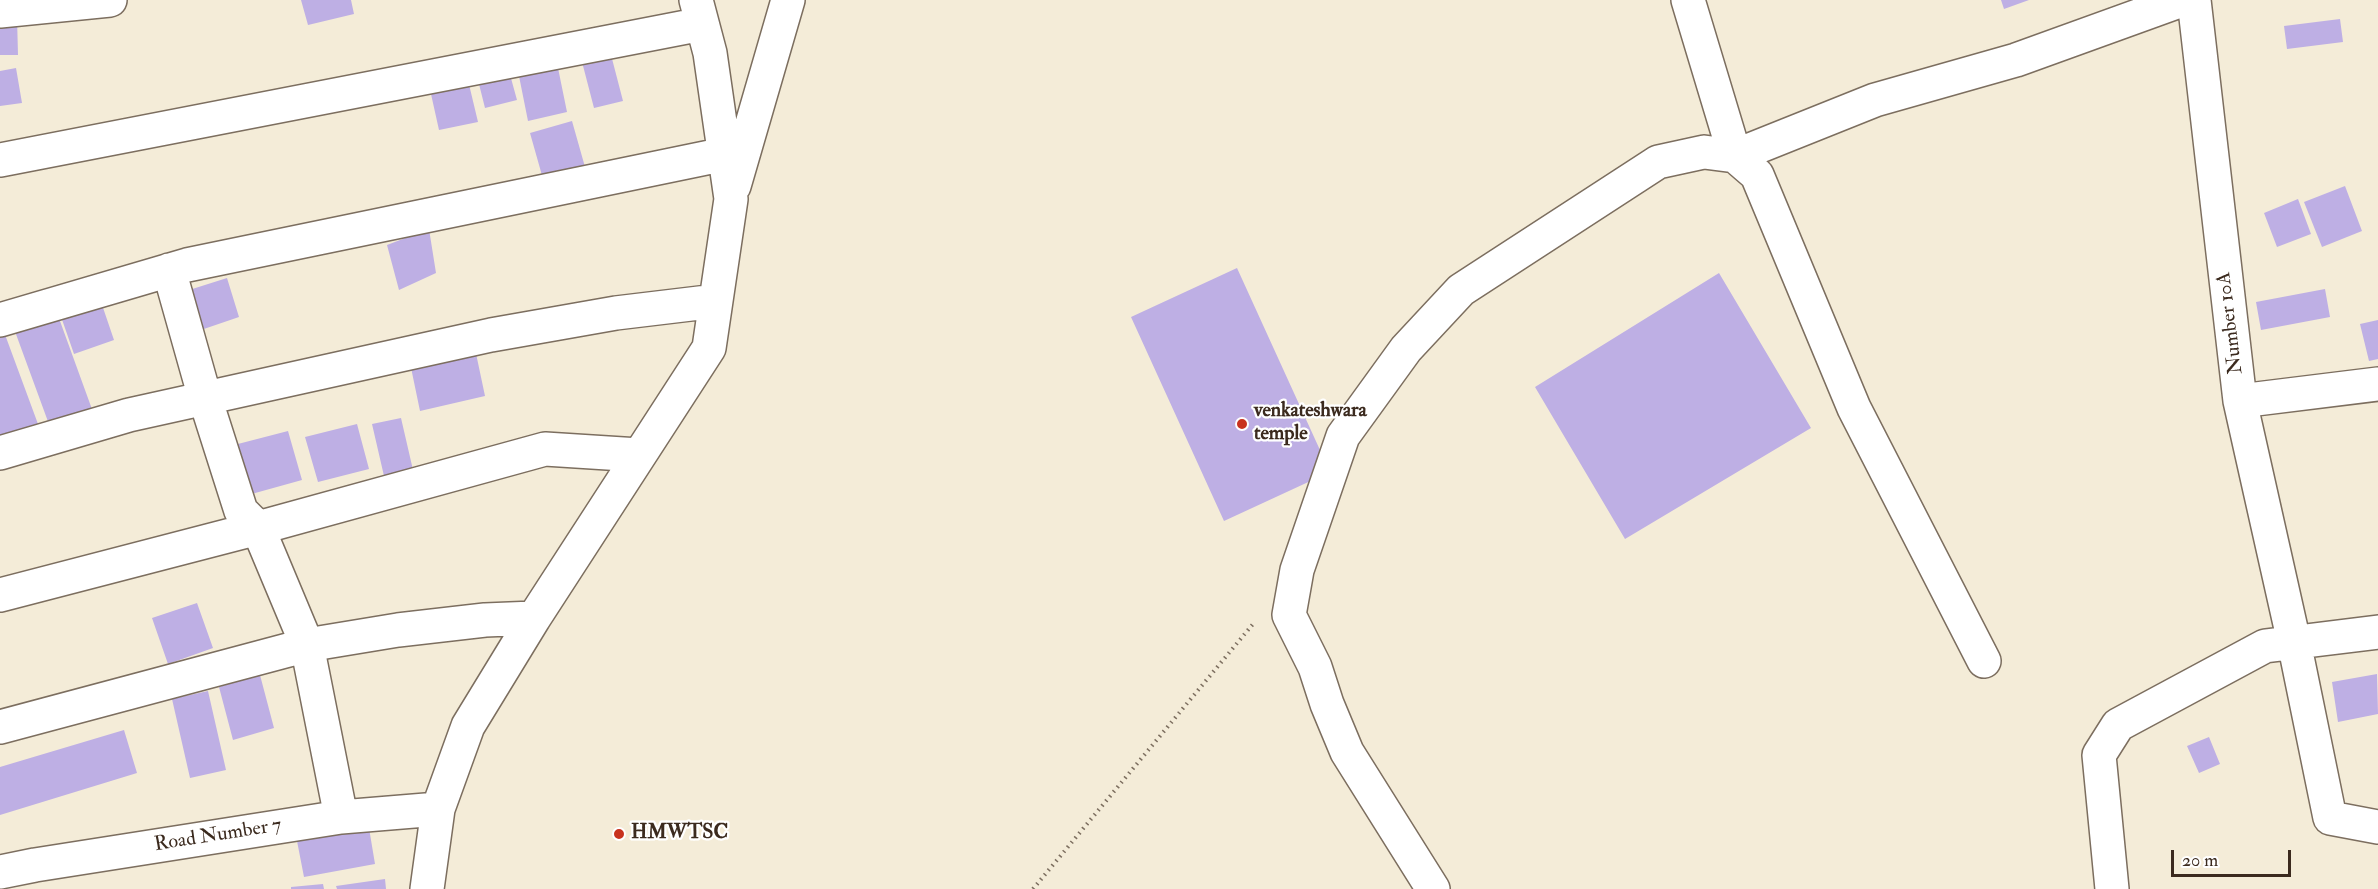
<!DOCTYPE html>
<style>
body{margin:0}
#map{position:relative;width:2378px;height:889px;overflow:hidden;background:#f4ecd8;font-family:"IM FELL Double Pica",serif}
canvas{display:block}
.scale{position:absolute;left:2171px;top:850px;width:120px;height:27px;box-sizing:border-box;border:3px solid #3b2a1e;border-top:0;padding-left:8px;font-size:18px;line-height:21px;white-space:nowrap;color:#3b2a1e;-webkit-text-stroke:4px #fff;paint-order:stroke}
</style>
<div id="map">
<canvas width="2378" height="889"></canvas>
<div class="scale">20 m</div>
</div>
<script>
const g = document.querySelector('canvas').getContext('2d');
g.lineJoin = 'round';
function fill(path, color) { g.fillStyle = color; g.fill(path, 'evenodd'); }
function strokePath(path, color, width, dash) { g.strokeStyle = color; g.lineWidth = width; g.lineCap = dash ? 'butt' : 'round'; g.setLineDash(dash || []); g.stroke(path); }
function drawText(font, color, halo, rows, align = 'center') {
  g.font = font + ' "IM FELL Double Pica",serif'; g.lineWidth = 4.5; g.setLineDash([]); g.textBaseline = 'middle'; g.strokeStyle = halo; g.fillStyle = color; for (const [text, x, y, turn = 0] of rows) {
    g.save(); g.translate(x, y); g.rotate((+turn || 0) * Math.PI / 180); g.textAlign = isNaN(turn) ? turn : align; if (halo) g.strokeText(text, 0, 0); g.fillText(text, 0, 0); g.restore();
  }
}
fill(new Path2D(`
 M301,0H351L354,14L308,25Z
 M2001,0H2029L2004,9Z
 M17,17L18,55H0V18Z
 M2340,19L2343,42L2287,49L2284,26Z
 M610,51L623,101L594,108L581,58Z
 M16,68L22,103L0,106V71Z
 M558,68L567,112L528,121L519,76Z
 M509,71L517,100L485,108L478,80Z
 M467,76L478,122L439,130L429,85Z
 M572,121L585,167L543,179L530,133Z
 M2345,186L2362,231L2322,247L2304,202Z
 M2298,199L2311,234L2277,247L2264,213Z
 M429,229L436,273L399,290L387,245Z
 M1237,268L1330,472L1224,521L1131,317Z
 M1719,273L1811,428L1625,539L1535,387Z
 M227,278L239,317L198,331L186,291Z
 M2325,289L2330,317L2261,330L2256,302Z
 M98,293L114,340L74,354L58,308Z
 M56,310L93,412L50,427L13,326Z
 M2378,320V359L2369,361L2360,324Z
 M0,321L38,424L0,438Z
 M474,344L485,396L420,411L409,358Z
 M401,418L413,470L384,476L372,424Z
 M357,424L369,469L318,482L305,437Z
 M288,431L302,480L248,495L234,445Z
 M197,603L213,648L168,664L152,618Z
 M2377,674L2378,714L2338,722L2332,682Z
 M260,675L274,728L233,740L219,687Z
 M208,691L226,770L190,778L172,699Z
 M124,730L137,773L0,815V767Z
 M2209,737L2220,764L2199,773L2187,746Z
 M369,828L375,864L304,877L297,841Z
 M385,879L386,889H337L336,886Z
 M323,884L324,889H291V887Z`), '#beafe4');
const minor = new Path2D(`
 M1688,0L1735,156L1757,175L1854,408L1984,661
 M2194,0L2240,401L2294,642L2330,818L2378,827
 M0,11L110,0
 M0,160L702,24
 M734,186L788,0
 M169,270L205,398L241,511L258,528L307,645L341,817
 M0,320L187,265L725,154
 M2240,401L2378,384
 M0,453L129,415L491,335L616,313L716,301
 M0,595L258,528L545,449L639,455
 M0,727L307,645L398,630L485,620L534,618
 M0,872L35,865L341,817L438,809
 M427,889L438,809L468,726L534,618L709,348L731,199L710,53L696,0
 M1433,889L1347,752L1327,704L1315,667L1289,615L1297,570L1343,436L1406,349L1461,290L1658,162L1704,152L1735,156L1875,100L2016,60L2182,0
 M2112,889L2099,755L2118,725L2265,646L2378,632`);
strokePath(minor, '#7c6e5f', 36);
strokePath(new Path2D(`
 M1033,889L1253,624`), '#7c6e5f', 4, [1.5, 4.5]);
strokePath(minor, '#fff', 33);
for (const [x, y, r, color] of [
 [1242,424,6,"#c8321e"],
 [619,834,6,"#c8321e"]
]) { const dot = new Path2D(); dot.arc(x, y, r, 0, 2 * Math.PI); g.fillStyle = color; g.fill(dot); strokePath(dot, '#fff', 2); }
drawText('20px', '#3b2a1e', '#fff', [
 ["Number 10A",2231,323,-97],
 ["Road Number 7",218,836,-9]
]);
drawText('bold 20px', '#3b2a1e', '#fff', [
 ["venkateshwara",1254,412],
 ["temple",1254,435],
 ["HMWTSC",631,834]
], 'left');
</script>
